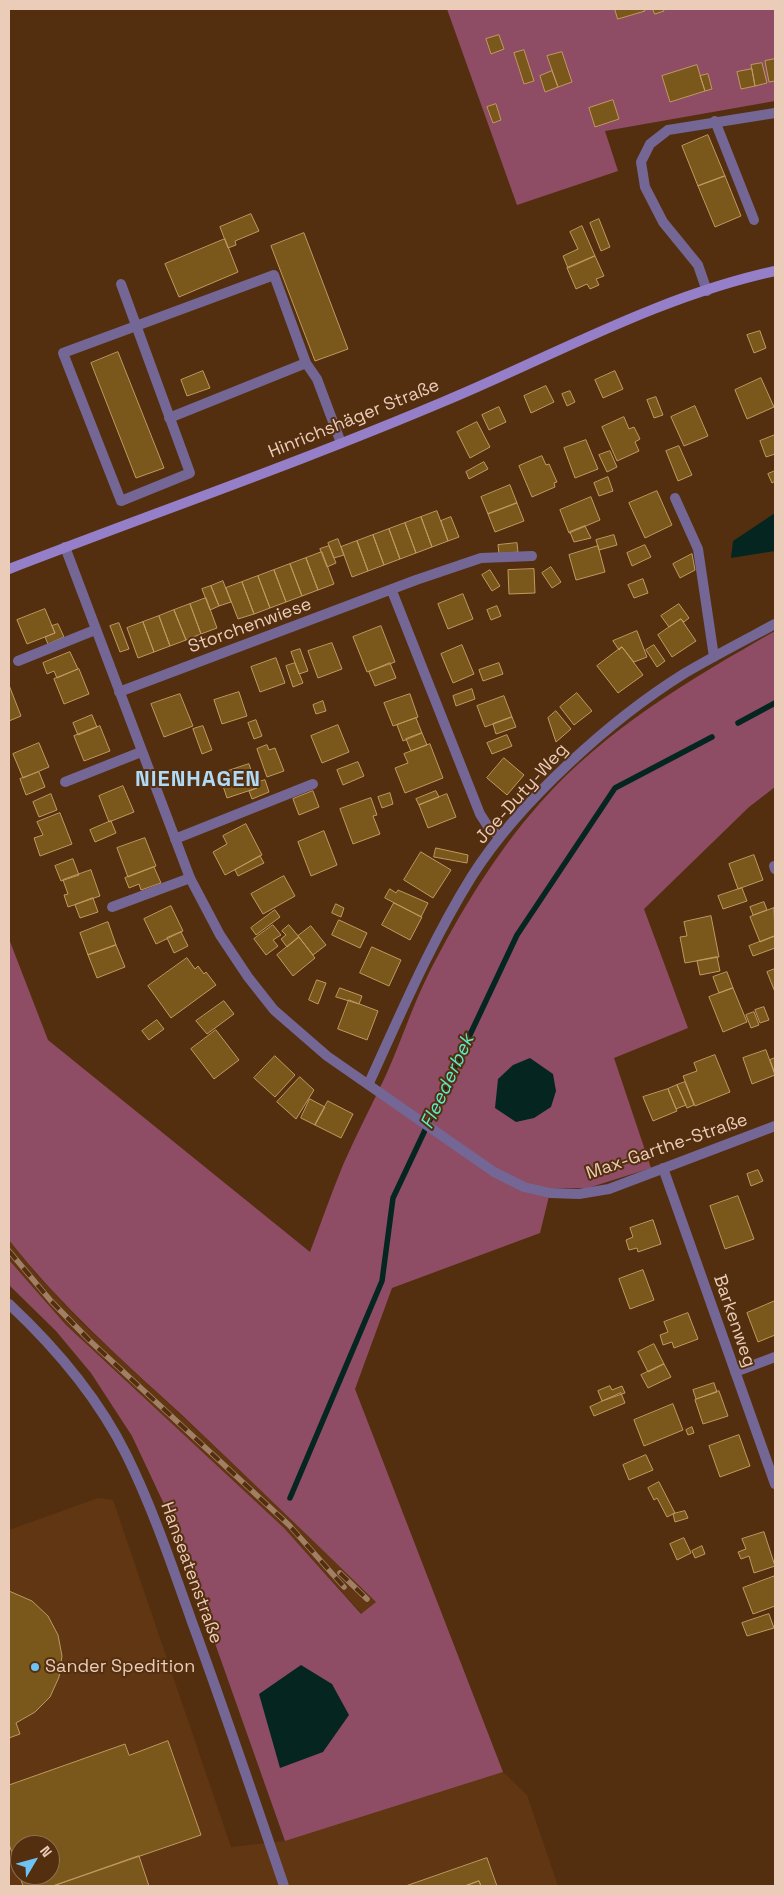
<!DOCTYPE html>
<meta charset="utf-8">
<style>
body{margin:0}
#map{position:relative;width:784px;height:1895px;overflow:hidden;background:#542f0f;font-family:"Space Grotesk",sans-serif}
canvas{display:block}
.frame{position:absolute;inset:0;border:10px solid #eaccb8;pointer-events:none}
.north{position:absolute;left:10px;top:1835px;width:50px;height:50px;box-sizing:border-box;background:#542f0f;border:1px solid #906e53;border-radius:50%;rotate:53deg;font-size:14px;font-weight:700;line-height:20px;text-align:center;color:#eaccb8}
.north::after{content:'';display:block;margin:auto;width:18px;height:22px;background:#6fc2f4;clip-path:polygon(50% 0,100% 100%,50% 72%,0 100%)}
</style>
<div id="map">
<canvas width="784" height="1895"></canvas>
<div class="frame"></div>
<div class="north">N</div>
</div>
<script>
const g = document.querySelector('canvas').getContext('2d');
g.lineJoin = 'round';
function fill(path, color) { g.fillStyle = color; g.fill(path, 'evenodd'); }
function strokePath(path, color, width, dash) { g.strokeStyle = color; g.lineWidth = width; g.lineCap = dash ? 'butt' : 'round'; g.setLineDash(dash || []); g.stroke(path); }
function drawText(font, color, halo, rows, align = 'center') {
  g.font = font + ' "Space Grotesk",sans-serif'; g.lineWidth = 4; g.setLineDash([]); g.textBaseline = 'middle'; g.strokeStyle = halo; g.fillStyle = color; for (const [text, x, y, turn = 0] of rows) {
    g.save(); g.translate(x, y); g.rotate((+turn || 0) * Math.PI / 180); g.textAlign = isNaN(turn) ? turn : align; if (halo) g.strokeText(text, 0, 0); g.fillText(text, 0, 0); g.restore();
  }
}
fill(new Path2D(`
 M9,1240L37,1275L81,1322L285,1512L376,1602L362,1614L284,1528L66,1325L9,1260Z
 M98,1498L113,1500L231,1847L285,1841L503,1772L527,1795L558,1886H9V1530ZM20,1845H50V1875H20Z`), '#613612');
fill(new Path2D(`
 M447,9H775V101L605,131L618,171L517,205Z
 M775,631V787L749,807L644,909L688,1028L614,1058L651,1168L588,1188H551L540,1233L392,1288L355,1389L503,1772L285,1841L171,1519L132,1436L91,1373L56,1331L9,1285V1260L66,1325L284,1528L361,1614L376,1602C312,1539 247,1477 182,1415C121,1359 60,1305 9,1240V939L48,1040L310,1252C321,1223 331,1194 343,1165C356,1135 372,1105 386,1075C401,1042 412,1007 428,975C459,914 495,854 540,803C605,729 691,679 775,631Z`), '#8e4d65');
fill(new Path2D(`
 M775,513V551L731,558L733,541Z
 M530,1058L553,1074L556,1091L551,1107L534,1118L516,1122L495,1108L498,1079L513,1065Z
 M301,1665L332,1684L349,1715L323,1752L280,1768L259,1694Z`), '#052620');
strokePath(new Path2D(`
 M738,723L775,703
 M290,1498L382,1281L393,1198L517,935L615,788L712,737`), '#052620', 5.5);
const building = new Path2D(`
 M615,9H644L645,11L618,19Z
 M653,9H663L664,11L655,14Z
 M499,35L504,49L491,54L486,39Z
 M524,50L534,81L524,84L514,53Z
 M562,52L572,82L558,87L547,56Z
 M775,59V81L769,82L765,61Z
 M762,63L767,83L755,86L751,65Z
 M697,65L705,91L670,102L662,76Z
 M752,69L755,86L741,89L737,72Z
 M552,71L558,87L545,92L540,76Z
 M708,74L712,89L705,91L700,76Z
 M613,100L619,119L595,127L589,108Z
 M496,104L501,120L493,123L487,107Z
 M708,135L725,176L698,186L682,146Z
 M725,176L741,216L715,227L698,186Z
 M251,214L259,231L235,241L236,245L228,248L220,227Z
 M599,219L610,247L601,251L590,223Z
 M582,226L595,256L568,268L563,256L578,249L570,232Z
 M304,233L348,349L315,361L271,246Z
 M225,239L238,272L179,297L165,264Z
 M595,256L604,276L596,279L599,285L590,289L587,284L576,289L567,268Z
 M760,331L766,348L754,353L747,335Z
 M118,352L164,468L136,478L91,363Z
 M203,371L210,388L187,396L181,380Z
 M615,371L623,389L603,398L595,380Z
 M761,378L774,407L747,419L735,390Z
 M546,386L554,402L531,413L524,396Z
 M570,391L575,402L567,406L562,394Z
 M656,397L663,415L654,418L647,400Z
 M695,406L708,436L684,446L671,417Z
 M499,407L506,422L489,430L482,415Z
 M624,417L629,429L634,427L640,439L635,442L639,451L617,461L602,427Z
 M477,422L490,447L470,458L457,432Z
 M775,435V454L766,457L760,441Z
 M586,440L598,469L575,478L564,448Z
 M679,446L692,475L678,481L666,451Z
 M610,451L617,467L607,472L599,455Z
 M542,456L546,465L549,464L557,482L554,483L555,487L532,497L519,466Z
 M484,462L488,469L469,479L466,472Z
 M775,471V481L772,483L768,474Z
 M608,477L613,491L599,496L594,483Z
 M510,485L517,503L488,514L481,497Z
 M657,491L672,525L645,538L629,503Z
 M591,497L600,520L569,533L560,510Z
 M517,503L524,521L495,532L488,514Z
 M437,511L448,541L432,547L421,517Z
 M421,517L432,547L416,553L405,523Z
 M451,517L459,537L448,541L441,521Z
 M405,523L416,553L400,559L389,529Z
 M585,526L591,538L574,542L570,532Z
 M389,529L400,559L384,565L373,535Z
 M373,535L384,565L368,571L357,541Z
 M614,535L617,545L599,550L596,540Z
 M338,539L344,555L334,558L328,543Z
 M357,541L368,571L352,577L341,547Z
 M517,543L518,552L499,554L498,545Z
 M645,545L651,557L632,566L627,553Z
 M329,546L336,563L327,567L320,549Z
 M598,546L605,572L576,580L569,555Z
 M322,552L334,584L318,590L306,558Z
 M692,554L695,570L680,578L673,564Z
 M306,558L318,590L302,596L290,564Z
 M290,564L302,596L286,602L274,570Z
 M551,567L561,582L552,588L542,573Z
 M534,569L535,593L509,594L508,570Z
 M274,570L286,602L270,608L258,576Z
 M490,570L500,586L492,591L482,575Z
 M258,576L270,608L254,614L242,582Z
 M643,579L648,593L634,598L628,585Z
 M223,581L231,602L219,606L211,586Z
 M242,582L254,614L238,619L226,588Z
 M211,586L219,606L210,610L202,589Z
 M463,594L473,619L448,629L438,604Z
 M206,598L217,628L201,634L190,604Z
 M190,604L201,634L186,640L174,610Z
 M679,604L689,618L684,622L681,619L669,627L661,616Z
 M497,606L501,616L491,620L487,610Z
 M45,609L55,633L27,644L17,620Z
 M174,610L186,640L170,646L159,616Z
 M159,616L170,646L154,652L143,622Z
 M681,619L696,641L672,657L658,635Z
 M143,622L154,652L138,658L127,628Z
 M119,623L129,649L120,652L110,626Z
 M58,624L64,637L48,644L45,637L55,633L52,626Z
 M381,626L395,662L367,672L353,637Z
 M637,631L647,657L634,662L622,647L619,650L613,641Z
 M332,643L342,669L318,678L308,651Z
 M462,645L474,674L453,683L441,654Z
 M654,645L665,661L657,667L646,650Z
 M622,647L643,675L618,693L597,666Z
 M300,649L308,671L299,674L291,652Z
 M70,652L78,669L57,678L54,671L47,674L43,663Z
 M276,658L285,683L260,692L251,667Z
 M295,663L303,683L293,687L286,666Z
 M390,663L396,678L375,686L369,672Z
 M499,663L503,674L483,681L479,670Z
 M79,669L89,694L64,704L54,679Z
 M9,685L21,716L9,721Z
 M472,689L475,699L456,706L453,696Z
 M239,692L247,716L222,724L214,700Z
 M577,693L592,711L574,725L560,707Z
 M180,694L193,726L164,737L151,704Z
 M410,694L418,717L393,726L384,703Z
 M504,696L512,717L485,727L477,706Z
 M323,701L326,711L316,714L313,705Z
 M556,711L571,729L556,742L548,718Z
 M92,715L97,727L78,735L73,723Z
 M512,717L516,727L496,734L493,724Z
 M416,718L422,733L403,741L397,725Z
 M256,720L262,736L254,739L248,723Z
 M338,725L349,752L322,763L311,736Z
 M100,726L110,751L84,761L74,736Z
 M203,726L212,750L202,754L193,729Z
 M422,733L427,745L411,751L406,739Z
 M507,735L512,746L492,754L487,743Z
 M39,743L49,767L23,778L13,754Z
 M430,744L443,778L405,793L395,768L408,763L404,754Z
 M267,745L269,750L275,748L284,771L267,777L257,749Z
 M504,758L524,775L507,795L487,778Z
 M358,762L364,776L343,785L337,770Z
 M249,764L257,788L227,798L219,774Z
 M39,772L45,787L26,795L20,779Z
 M265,780L269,792L252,799L249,791L257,788L256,783Z
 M123,786L134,812L109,822L99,796Z
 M313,791L319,807L299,815L293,799Z
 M436,791L439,797L419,805L416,799Z
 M390,793L393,804L382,808L378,797Z
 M51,794L57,810L39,817L33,802Z
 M447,794L456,817L428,828L419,805Z
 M371,798L377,815L373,816L380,834L353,844L340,809Z
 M60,813L72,844L40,856L34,838L43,835L37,822Z
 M111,821L116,833L95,842L90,830Z
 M246,824L262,855L225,875L213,852L227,844L223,836Z
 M324,831L337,865L311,876L298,842Z
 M145,838L156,866L128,877L117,848Z
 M436,848L468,855L467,863L434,857Z
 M421,852L451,870L433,898L404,880Z
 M754,855L763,880L738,889L729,864Z
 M260,856L264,863L238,876L235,870Z
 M73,859L79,875L61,881L55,866Z
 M154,867L161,883L141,890L139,884L129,888L125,878Z
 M91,870L100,896L68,907L64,895L68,894L63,880Z
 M284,876L295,896L263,914L251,894Z
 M742,888L747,901L723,909L718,896Z
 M390,889L396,893L398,890L428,903L421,917L385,898Z
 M93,898L98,912L80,918L75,905Z
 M764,902L767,910L753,915L750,907Z
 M394,903L422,917L410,940L382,925Z
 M336,904L344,908L341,917L332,913Z
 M171,906L183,931L156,944L144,919Z
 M774,908L775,936L760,942L750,917Z
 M275,910L280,917L256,935L251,928Z
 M711,916L719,957L685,963L680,937L687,936L684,922Z
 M339,920L367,933L360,948L332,935Z
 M108,922L116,945L88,955L80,933Z
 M273,925L281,935L273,940L278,946L266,955L254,939Z
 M289,925L299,937L287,947L281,939L286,935L282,931Z
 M311,926L326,945L313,955L298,936Z
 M181,932L188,946L174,953L167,938Z
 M775,936V948L753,956L749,946Z
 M299,937L315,958L293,976L277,955Z
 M116,945L125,967L97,978L88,955Z
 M372,947L401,960L389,986L360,973Z
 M717,957L720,971L700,975L697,961Z
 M187,958L195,969L198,966L204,974L206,972L216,985L171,1018L148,986Z
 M775,969V992L767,972Z
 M727,972L733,988L719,993L713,977Z
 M317,980L326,983L318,1004L309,1000Z
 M340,988L362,996L359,1004L336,997Z
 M733,988L747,1022L723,1032L709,997Z
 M349,1000L378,1011L367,1040L338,1029Z
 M224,1001L234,1014L207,1034L196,1021Z
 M764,1007L769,1020L760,1023L755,1010Z
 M754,1012L759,1025L751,1028L746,1015Z
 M157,1020L164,1029L149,1040L142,1031Z
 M216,1030L239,1060L214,1079L191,1049Z
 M766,1050L775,1075L752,1084L743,1058Z
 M715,1055L730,1092L695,1106L683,1076L697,1071L694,1063Z
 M275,1056L295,1075L275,1097L254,1078Z
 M775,1058V1074L770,1060Z
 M300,1077L314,1090L296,1119L277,1102Z
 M685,1082L694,1105L687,1108L677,1085Z
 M677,1085L686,1105L676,1109L668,1089Z
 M668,1089L677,1111L653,1121L643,1097Z
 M310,1099L325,1107L315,1125L301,1118Z
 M328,1101L353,1114L341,1138L315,1125Z
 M758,1170L763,1181L751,1186L747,1174Z
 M738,1196L754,1239L725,1249L710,1206Z
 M653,1220L661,1244L638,1252L637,1248L629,1250L626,1240L633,1237L630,1228Z
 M643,1270L654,1300L630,1309L619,1279Z
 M775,1301V1335L758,1342L747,1313Z
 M688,1313L698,1339L674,1348L672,1342L663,1345L660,1335L668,1332L664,1322Z
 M654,1344L664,1364L648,1372L638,1352Z
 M664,1364L671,1377L648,1388L641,1375Z
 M714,1383L717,1392L696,1399L693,1390Z
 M610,1386L612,1390L622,1386L625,1393L602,1401L598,1391Z
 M719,1391L728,1416L703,1424L695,1400Z
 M621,1393L625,1403L594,1416L590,1407Z
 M673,1404L683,1430L644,1446L634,1420Z
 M692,1427L694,1433L688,1435L686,1430Z
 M739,1435L750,1466L720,1477L709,1446Z
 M646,1455L653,1470L629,1480L623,1465Z
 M659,1482L675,1513L667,1517L657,1498L654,1500L648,1488Z
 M685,1511L688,1518L675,1522L673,1514Z
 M764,1532L775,1566L754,1573L749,1556L741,1559L738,1552L746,1549L742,1539Z
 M684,1538L691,1553L677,1560L670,1544Z
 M702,1546L705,1554L695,1558L692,1551Z
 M775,1576V1606L753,1614L743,1588Z
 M9,1591L32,1601L48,1616L58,1635L62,1656L59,1677L50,1697L35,1712L16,1723L20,1734L9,1738Z
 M769,1614L774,1628L747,1636L742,1623Z
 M168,1741L201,1835L53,1886H23L9,1844V1785L125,1744L129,1755ZM20,1845H50V1875H20Z
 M139,1856L149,1886H53Z
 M487,1858L497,1886H481L479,1881L465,1886H406Z
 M479,1881L481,1886H465Z`);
fill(building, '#7a571a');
strokePath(building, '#bf9960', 1);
strokePath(new Path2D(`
 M715,121L754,220
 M121,284L190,473L121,501L63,353L274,275L306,363L317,379L341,443
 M169,418L306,363
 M18,661L95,630
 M65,782L141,752
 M175,839L313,784
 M774,866L775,869
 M112,907L190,878`), '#746795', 10);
strokePath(new Path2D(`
 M707,291L698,265L663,222L645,187L641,162L650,144L668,130L775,113
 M675,498L698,549L714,657
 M65,547L190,878L220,935L248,977L274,1010L327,1056L494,1172L524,1187L550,1193L579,1194L609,1189L775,1126
 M392,591L480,814L489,828L500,837
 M119,692L416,580L481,558L532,556
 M369,1083C401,1013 431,942 472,876C519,802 611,719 685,673C714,656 745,640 775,624
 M663,1168L775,1484
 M9,1304C55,1347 99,1399 127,1456C153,1509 172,1566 192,1622C224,1709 254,1798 284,1886
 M735,1372L775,1357`), '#746795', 10);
strokePath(new Path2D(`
 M9,569C154,513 301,462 445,401C553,356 659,296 775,271`), '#957fc8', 10);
const rail = new Path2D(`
 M9,1251L51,1301L89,1340L289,1525L344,1587
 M340,1573L367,1599`);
strokePath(rail, '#a17f65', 5.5);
strokePath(rail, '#542f0f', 4, [11]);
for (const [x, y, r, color] of [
 [35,1667,5,"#6fc2f4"]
]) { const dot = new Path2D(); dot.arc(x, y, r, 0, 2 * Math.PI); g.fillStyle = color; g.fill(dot); strokePath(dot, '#542f0f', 2); }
drawText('18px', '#eaccb8', '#542f0f', [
 ["Hinrichshäger Straße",354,419,-22],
 ["Storchenwiese",250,626,-20],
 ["Joe-Duty-Weg",522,794,-48],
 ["Max-Garthe-Straße",667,1147,-19],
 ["Barkenweg",734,1321,71],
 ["Hanseatenstraße",191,1573,70]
]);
drawText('18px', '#eaccb8', '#542f0f', [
 ["Sander Spedition",45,1667]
], 'left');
drawText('italic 19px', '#5aeacc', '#542f0f', [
 ["Fleederbek",448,1082,-65]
]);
g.letterSpacing = '1px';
drawText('bold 22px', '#b0dbf8', '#542f0f', [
 ["NIENHAGEN",198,780]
]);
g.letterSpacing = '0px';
</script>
